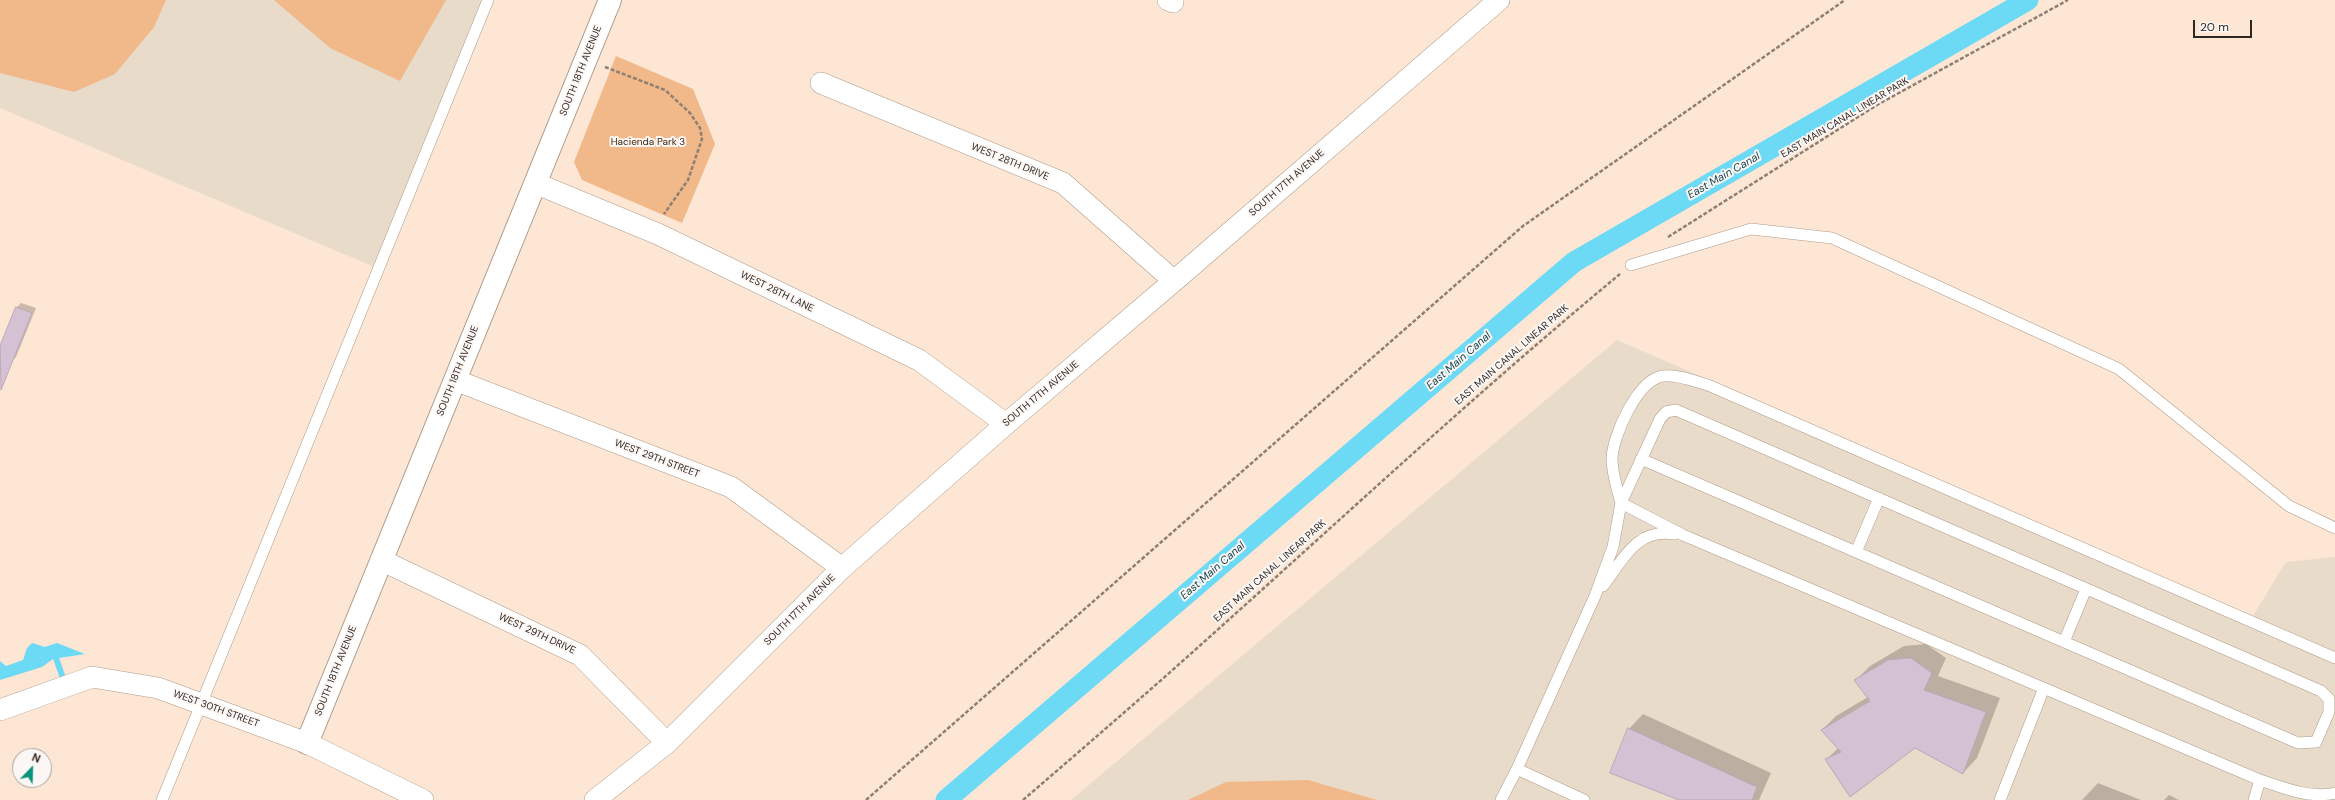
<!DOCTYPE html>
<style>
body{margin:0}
#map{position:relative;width:2335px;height:800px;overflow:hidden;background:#fde6d4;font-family:"DM Sans",sans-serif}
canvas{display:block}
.north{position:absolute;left:12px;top:748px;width:40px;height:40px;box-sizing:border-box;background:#fcf7f4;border:1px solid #aaa39f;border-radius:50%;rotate:23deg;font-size:11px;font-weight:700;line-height:16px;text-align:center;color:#2f2620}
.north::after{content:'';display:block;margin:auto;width:14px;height:18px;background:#08927d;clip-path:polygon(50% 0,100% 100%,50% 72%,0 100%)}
.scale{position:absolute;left:2193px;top:20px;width:59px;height:18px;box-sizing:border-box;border:2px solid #2f2620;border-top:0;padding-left:5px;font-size:12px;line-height:14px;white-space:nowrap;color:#2f2620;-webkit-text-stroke:3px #fcf7f4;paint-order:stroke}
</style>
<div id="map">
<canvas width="2335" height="800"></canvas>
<div class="north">N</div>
<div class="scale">20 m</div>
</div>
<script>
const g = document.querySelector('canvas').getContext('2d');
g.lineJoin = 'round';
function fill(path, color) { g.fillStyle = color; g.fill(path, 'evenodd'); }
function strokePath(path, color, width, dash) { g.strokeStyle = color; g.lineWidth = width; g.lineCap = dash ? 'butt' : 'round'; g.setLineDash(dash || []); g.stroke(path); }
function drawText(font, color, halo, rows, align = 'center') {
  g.font = font + ' "DM Sans",sans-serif'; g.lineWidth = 4; g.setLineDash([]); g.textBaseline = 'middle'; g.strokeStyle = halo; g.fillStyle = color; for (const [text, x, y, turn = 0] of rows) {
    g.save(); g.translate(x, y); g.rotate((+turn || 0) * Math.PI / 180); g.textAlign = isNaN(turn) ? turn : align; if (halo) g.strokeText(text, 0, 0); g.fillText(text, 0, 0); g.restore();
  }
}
fill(new Path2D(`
 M0,0H488L379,269L0,108Z
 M1617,340L2253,616L2286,562L2335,557V800H1071Z`), '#e9dbc9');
fill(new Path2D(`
 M0,0H166L154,27L115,74L74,92L0,73Z
 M274,0H446L400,81L330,48Z
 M616,56L693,89L715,144L682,223L582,180L574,162Z
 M1308,780L1377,800H1188L1226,782Z`), '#f1b889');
fill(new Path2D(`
 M32,643L45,647L57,643L85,654L53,659L42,667L0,680V661L6,666L23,660L27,648Z`), '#6cd9f5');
fill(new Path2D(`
 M21,303L36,308L16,357L11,362L0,357V349L17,307Z
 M1926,644L1946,658L1938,676L2000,698L1977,758L1963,773L1915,747L1826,760L1838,748L1822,730L1836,716L1868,697L1856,680L1870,666L1904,646Z
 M1643,714L1771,773L1759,800H1682L1629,729Z
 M2098,783L2141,800H2082Z
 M2169,795L2179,800H2164Z`), '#0003');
strokePath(new Path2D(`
 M56,658L65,684`), '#6cd9f5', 6);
strokePath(new Path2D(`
 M946,800L1574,262L2028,0`), '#6cd9f5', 21);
const building = new Path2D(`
 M16,307L32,313L1,390L0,346Z
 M1911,658L1932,673L1924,690L1986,712L1963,774L1915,748L1850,797L1825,759L1841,752L1821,730L1870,701L1854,680L1888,660Z
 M1628,728L1757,787L1752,800H1679L1610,773Z`);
fill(building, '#d4c1d4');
strokePath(building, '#baa7ba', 1);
const lane = new Path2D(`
 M1631,265L1751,229L1832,238L2119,369L2289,506L2335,528
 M1621,503C1617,489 1612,473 1612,458C1613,436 1637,380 1663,376C1676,374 1694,381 1708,385L2335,658
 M1621,503L1683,535L2260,780C2284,788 2310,799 2335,793
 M1856,552L1879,498
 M1603,586C1623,560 1636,528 1674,534
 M2064,642L2086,589
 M1517,769L1584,800
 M162,800L488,0
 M1501,800L1517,769L1595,596L1613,547L1621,503L1660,419L1666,412L1676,410L2321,691L2329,699V712L2316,742L2298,743L1641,459
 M2000,800L2044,688
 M2254,800L2260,780`);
const street = new Path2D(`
 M1168,0L1173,2
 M821,83L1063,183L1174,281
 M535,183L658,234L919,360L1006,424
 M455,380L731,487L842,568
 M381,560L580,655L667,743
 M0,710L92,677L158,688L307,743L423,800
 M595,800L667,743L842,568L1006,424L1174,281L1499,0`);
const secondary = new Path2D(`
 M307,743L610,0`);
strokePath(lane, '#af9a89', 12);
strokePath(street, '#af9a89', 22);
strokePath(secondary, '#af9a89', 24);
strokePath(new Path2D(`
 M605,67L665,90L690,113L700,128L702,139L688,180L664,214
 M1668,237L1877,105L2068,0
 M866,800L1523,226L1845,0
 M1023,800C1081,750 1138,701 1195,650C1336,524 1474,395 1620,274`), '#8e7f73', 2.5, [4, 2]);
strokePath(lane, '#fff', 11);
strokePath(street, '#fff', 21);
strokePath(secondary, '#fff', 22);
drawText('10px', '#2f2620', '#fcf7f4', [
 ["SOUTH 18TH AVENUE",581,71,-68],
 ["EAST MAIN CANAL LINEAR PARK",1845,118,-31],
 ["WEST 28TH DRIVE",1010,162,22],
 ["SOUTH 17TH AVENUE",1287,183,-41],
 ["WEST 28TH LANE",777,292,26],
 ["EAST MAIN CANAL LINEAR PARK",1512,355,-41],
 ["SOUTH 18TH AVENUE",458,371,-68],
 ["SOUTH 17TH AVENUE",1041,394,-40],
 ["WEST 29TH STREET",657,459,21],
 ["EAST MAIN CANAL LINEAR PARK",1270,571,-42],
 ["SOUTH 17TH AVENUE",800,610,-45],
 ["WEST 29TH DRIVE",537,634,25],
 ["SOUTH 18TH AVENUE",336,671,-68],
 ["WEST 30TH STREET",216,709,20]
]);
drawText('10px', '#3f240b', '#fcf7f4', [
 ["Hacienda Park 3",648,142]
]);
drawText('italic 11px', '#144551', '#fcf7f4', [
 ["East Main Canal",1724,176,-30],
 ["East Main Canal",1459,361,-41],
 ["East Main Canal",1213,571,-41]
]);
</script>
